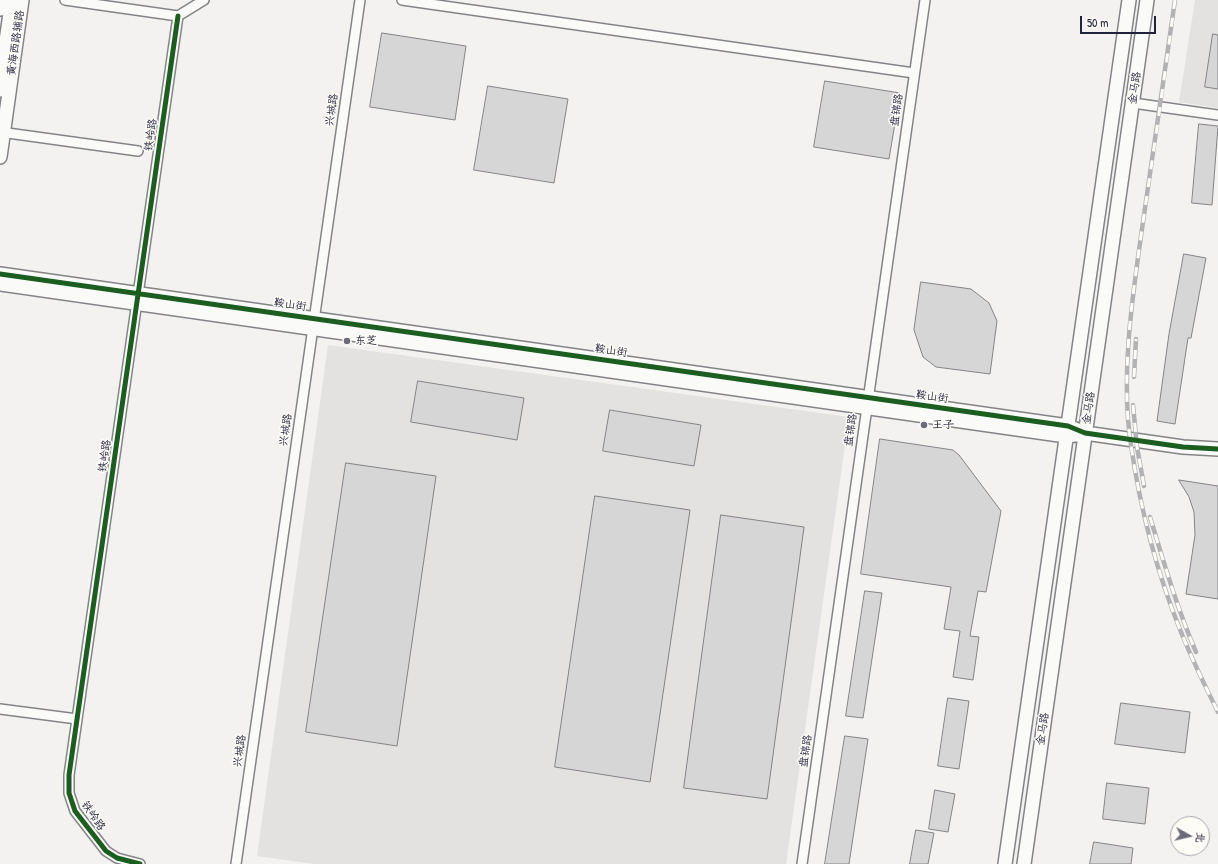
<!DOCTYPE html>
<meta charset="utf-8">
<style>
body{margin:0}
#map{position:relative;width:1218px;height:864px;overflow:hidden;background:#f3f2f0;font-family:"Patrick Hand","LXGW WenKai TC",sans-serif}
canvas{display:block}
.north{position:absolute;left:1170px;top:816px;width:40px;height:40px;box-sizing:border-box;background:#fdfcf7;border:1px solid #a5a5ac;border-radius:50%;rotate:98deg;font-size:11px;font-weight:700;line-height:16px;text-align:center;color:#22223b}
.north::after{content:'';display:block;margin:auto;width:14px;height:18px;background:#6b6b7a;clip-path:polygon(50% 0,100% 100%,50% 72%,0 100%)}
.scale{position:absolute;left:1080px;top:16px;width:76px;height:18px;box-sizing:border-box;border:2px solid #22223b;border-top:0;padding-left:5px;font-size:12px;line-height:14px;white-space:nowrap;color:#22223b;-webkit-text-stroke:3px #fdfcf7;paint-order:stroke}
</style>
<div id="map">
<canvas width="1218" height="864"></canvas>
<div class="north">北</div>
<div class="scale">50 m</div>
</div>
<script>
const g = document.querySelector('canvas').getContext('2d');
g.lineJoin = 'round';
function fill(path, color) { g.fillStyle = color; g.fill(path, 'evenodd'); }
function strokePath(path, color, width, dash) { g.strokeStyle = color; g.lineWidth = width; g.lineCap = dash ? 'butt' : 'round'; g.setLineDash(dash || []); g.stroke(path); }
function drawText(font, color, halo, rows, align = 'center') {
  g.font = font + ' "Patrick Hand","LXGW WenKai TC",sans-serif'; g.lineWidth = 3; g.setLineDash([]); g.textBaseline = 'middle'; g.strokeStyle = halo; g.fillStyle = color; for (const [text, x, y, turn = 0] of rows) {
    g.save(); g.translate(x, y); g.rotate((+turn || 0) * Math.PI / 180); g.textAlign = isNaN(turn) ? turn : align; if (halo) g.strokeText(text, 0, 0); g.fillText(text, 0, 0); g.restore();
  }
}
fill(new Path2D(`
 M1195,0H1218V108L1179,102Z
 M328,345L849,417L786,864H314L257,856Z`), '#e3e2e1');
const building = new Path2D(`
 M382,33L466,46L455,120L370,107Z
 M1213,34L1218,35V89L1205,87Z
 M825,81L900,93L889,159L814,147Z
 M488,86L568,99L554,183L474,170Z
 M1199,124L1218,126L1212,205L1192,203Z
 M1184,254L1206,258L1191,338H1188L1175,424L1157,421L1169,334Z
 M921,282L971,289L989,303L997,321L990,374L936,367L923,357L914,330Z
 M418,381L524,398L517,440L411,422Z
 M610,410L701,425L694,466L603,451Z
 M880,439L953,450L959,455L1001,511L986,592L978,591L970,636L979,637L973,680L953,677L960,631L944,629L951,587L861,574Z
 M346,463L436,476L397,746L306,732Z
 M1179,480L1218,486V599L1186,594L1195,535L1194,512L1189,497Z
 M595,496L690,510L650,782L555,767Z
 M721,515L804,527L767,799L684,788Z
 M865,591L882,593L863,718L846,716Z
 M948,698L969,701L959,769L938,766Z
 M1121,703L1190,712L1185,753L1115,744Z
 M845,736L868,739L849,864H825Z
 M1107,783L1149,788L1145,824L1103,819Z
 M935,790L955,794L948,832L929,829Z
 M916,830L934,833L928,864H910Z
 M1094,842L1133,848L1131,864H1090Z`);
fill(building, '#d7d6d6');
strokePath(building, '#848488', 1);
const street = new Path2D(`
 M65,0L178,16L204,0
 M402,0L914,73
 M1133,103L1218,115
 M0,132L138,151
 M0,709L77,719
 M140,864L117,858L106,851L75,811L69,793V775L178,16
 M236,864L360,0
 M802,864L925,0`);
const secondary = new Path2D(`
 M0,157L22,0
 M0,274L1068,426L1085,433L1183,447L1218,449
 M0,284L1066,436L1084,434
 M1005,864L1129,0
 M1024,864L1147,0`);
const primary = new Path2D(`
 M0,8L1,0
 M0,89L13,0`);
strokePath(street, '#848488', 12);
strokePath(secondary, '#848488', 16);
strokePath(primary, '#848488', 18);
strokePath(street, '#fafaf8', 9);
strokePath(secondary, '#fafaf8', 13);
strokePath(primary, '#fafaf8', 15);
const rail = new Path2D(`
 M1175,0C1165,74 1154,148 1143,222C1133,292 1120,375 1131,445C1140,508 1157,573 1181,632C1192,659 1205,686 1218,712
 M1134,377L1136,339
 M1133,405L1137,447L1144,486
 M1150,517C1164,563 1177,608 1196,652`);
strokePath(rail, '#b2b2b4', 4.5);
strokePath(rail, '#fdfcf7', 3, [9]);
strokePath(new Path2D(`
 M0,274L1068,426L1085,433L1183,447L1218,449
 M140,864L117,858L106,851L75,811L69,793V775L178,16`), '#1b5e20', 5);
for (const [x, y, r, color] of [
 [347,341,4,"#6b6b7a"],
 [924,425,4,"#6b6b7a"]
]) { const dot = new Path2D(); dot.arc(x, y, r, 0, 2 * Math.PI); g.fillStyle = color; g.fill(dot); strokePath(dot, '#fdfcf7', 1.5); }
drawText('11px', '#22223b', '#fdfcf7', [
 ["黄海西路辅路",16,43,-82],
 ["金马路",1135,88,-82],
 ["兴城路",332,110,-82],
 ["盘锦路",897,110,-82],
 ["铁岭路",151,135,-82],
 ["鞍山街",290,305,8],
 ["鞍山街",611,351,8],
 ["鞍山街",932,397,8],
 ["金马路",1089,408,-82],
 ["兴城路",286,430,-82],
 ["盘锦路",851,430,-82],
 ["铁岭路",105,456,-82],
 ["金马路",1043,729,-82],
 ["兴城路",240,751,-82],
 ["盘锦路",806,751,-82],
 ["铁岭路",93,816,56]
]);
drawText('11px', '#22223b', '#fdfcf7', [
 ["东芝",355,341],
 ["王子",932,425]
], 'left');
</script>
